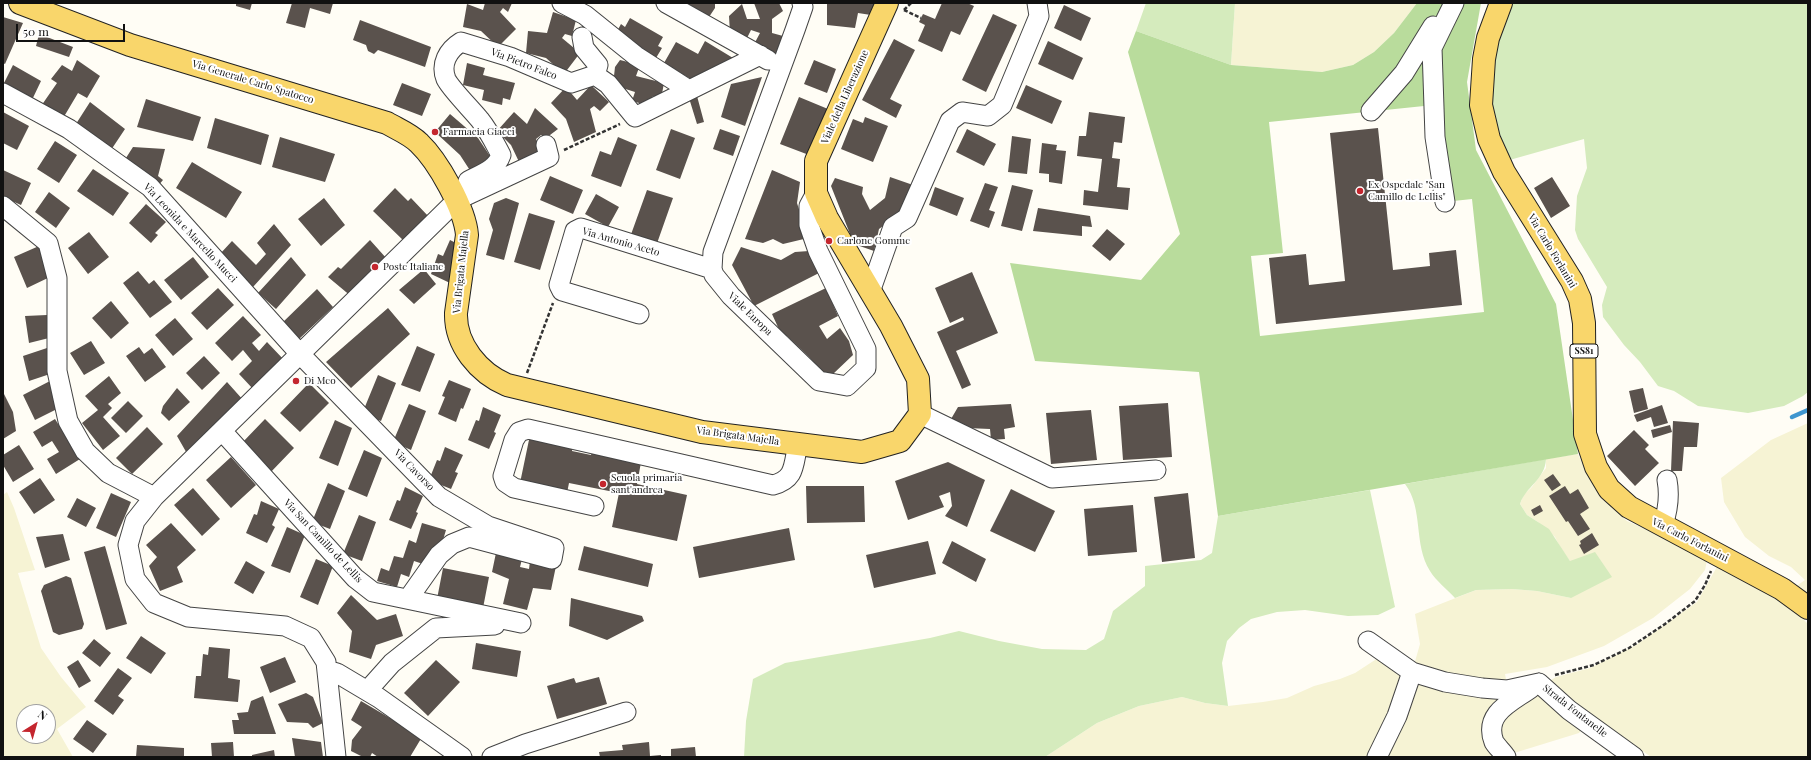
<!DOCTYPE html>
<style>
body{margin:0}
#map{position:relative;width:1811px;height:760px;overflow:hidden;background:#fffdf5;font-family:"Playfair Display",serif}
canvas{display:block}
.frame{position:absolute;inset:0;border:4px solid #111;pointer-events:none}
.north{position:absolute;left:16px;top:704px;width:40px;height:40px;box-sizing:border-box;background:#fff;border:1px solid #a0a0a0;border-radius:50%;rotate:37deg;font-size:11px;font-weight:700;line-height:16px;text-align:center;color:#111}
.north::after{content:'';display:block;margin:auto;width:14px;height:18px;background:#c4262e;clip-path:polygon(50% 0,100% 100%,50% 72%,0 100%)}
.scale{position:absolute;left:16px;top:24px;width:109px;height:18px;box-sizing:border-box;border:2px solid #111;border-top:0;padding-left:5px;font-size:12px;line-height:14px;white-space:nowrap;color:#111;-webkit-text-stroke:3px #fff;paint-order:stroke}
</style>
<div id="map">
<canvas width="1811" height="760"></canvas>
<div class="frame"></div>
<div class="north">N</div>
<div class="scale">50 m</div>
</div>
<script>
const g = document.querySelector('canvas').getContext('2d');
g.lineJoin = 'round';
function fill(path, color) { g.fillStyle = color; g.fill(path, 'evenodd'); }
function strokePath(path, color, width, dash) { g.strokeStyle = color; g.lineWidth = width; g.lineCap = dash ? 'butt' : 'round'; g.setLineDash(dash || []); g.stroke(path); }
function drawText(font, color, halo, rows, align = 'center') {
  g.font = font + ' "Playfair Display",serif'; g.lineWidth = 4; g.setLineDash([]); g.textBaseline = 'middle'; g.strokeStyle = halo; g.fillStyle = color; for (const [text, x, y, turn = 0] of rows) {
    g.save(); g.translate(x, y); g.rotate((+turn || 0) * Math.PI / 180); g.textAlign = isNaN(turn) ? turn : align; if (halo) g.strokeText(text, 0, 0); g.fillText(text, 0, 0); g.restore();
  }
}
fill(new Path2D(`
 M1235,3H1417L1394,33L1374,52L1353,65L1322,72L1231,65Z
 M1808,423V599L1795,587L1805,580L1791,567L1769,556L1745,537L1724,502L1721,478L1771,440Z
 M1578,454L1586,472L1604,500L1627,521L1708,556L1705,570L1690,589L1653,618L1604,646L1547,667L1505,674L1507,685L1545,684L1556,677L1590,668L1636,645L1697,602L1718,565L1743,577L1795,611L1808,624V757H1651L1593,716L1579,733L1501,757H1380L1404,700L1420,644L1415,614L1476,590L1512,589L1537,591L1571,598L1570,561L1561,549L1555,537L1538,522L1527,515L1520,504L1524,494L1531,488L1546,468V459Z
 M7,492L14,508L35,570L18,573L41,648L61,677L86,707L57,729L73,757H3V495ZM24,712H48V736H24Z
 M1378,658L1408,672L1370,757H1045L1097,723L1139,706L1182,697L1205,703L1228,706L1263,702L1287,698L1314,686L1340,679L1355,673Z`), '#f6f3d4');
fill(new Path2D(`
 M1146,3H1235L1231,65L1136,31Z
 M1509,3H1808V392L1803,396L1784,406L1748,413L1698,406L1674,391L1658,386L1640,362L1624,345L1603,317L1602,305L1607,287L1578,239L1575,230L1577,196L1587,168L1584,139L1506,161L1492,129L1491,65Z
 M1546,459C1545,480 1526,486 1520,504L1527,515L1549,529L1570,561L1595,552L1612,577L1571,598L1537,591L1512,589L1476,590L1455,598C1447,589 1436,581 1430,571C1413,544 1424,509 1405,484Z
 M1370,490L1395,607L1378,615L1348,616L1305,610L1277,612L1251,619L1239,628L1227,641L1222,663L1228,706L1205,703L1182,697L1139,706L1097,723L1045,757H744L746,721L753,679L785,663L930,638L959,631L999,641L1042,649L1086,650L1104,639L1113,611L1145,586V566L1201,560L1212,553L1218,516Z`), '#d5ebbd');
fill(new Path2D(`
 M1417,3H1481L1467,82L1476,150L1556,304L1578,454L1218,516L1199,372L1035,361L1010,263L1141,280L1180,234L1128,52L1136,31L1231,65L1322,72L1353,65L1374,52L1394,33ZM1424,106L1435,203L1472,199L1484,312L1260,336L1251,256L1283,253L1269,122Z`), '#b9dc9c');
strokePath(new Path2D(`
 M1792,417L1808,410`), '#3f96cf', 4.5);
fill(new Path2D(`
 M236,3H252L250,10L236,6Z
 M292,3H333L330,14L310,8L305,28L286,23Z
 M485,3H512L508,12L503,8L500,12L516,29L498,47L481,31L463,27L467,4L483,10Z
 M684,3H715V8L709,17Z
 M754,3H779L783,11L772,19V33L783,36L776,59L752,48L760,33L751,30L746,40L730,33L729,16L742,4L747,19H760Z
 M827,3H877L871,15L858,13L855,28L827,25Z
 M942,3H967L974,6L960,35L951,31L942,52L918,41L925,25L919,22L923,14L935,19Z
 M1064,5L1091,18L1081,41L1054,28Z
 M553,12L576,20L572,36L565,34L562,38L580,53L564,74L546,58L526,53L528,31L547,33Z
 M993,14L1017,25L986,92L962,80Z
 M3,17L23,23L5,64L3,63Z
 M630,18L663,37L658,46L662,48L656,58L615,35L621,24L625,27Z
 M360,20L431,47L425,67L378,50L374,54L368,51L366,45L353,40Z
 M39,34L73,47L69,57L36,46Z
 M894,39L915,50L890,99L902,105L896,118L862,100Z
 M705,41L733,58L694,81L664,63L676,42L698,54Z
 M1048,41L1083,58L1073,80L1038,64Z
 M77,60L100,76L87,98L78,93L62,120L39,109L57,83L51,79L62,65L72,71Z
 M620,60L640,65L636,76L664,83L661,99L653,96L650,106L632,101L635,92L613,85L615,67Z
 M814,60L836,69L827,93L804,84Z
 M467,63L485,68L483,75L515,83L510,100L503,98L502,105L482,100L484,90L463,85Z
 M13,65L41,81L31,102L3,85Z
 M762,77L745,126L721,117L731,84Z
 M402,83L431,94L422,116L393,105Z
 M591,85L609,102L600,111L594,106L590,109L596,132L574,142L566,119L551,103L566,87L577,100Z
 M1026,85L1062,101L1052,124L1016,108Z
 M697,96L704,122L697,124L689,98Z
 M799,97L828,109L809,155L780,144Z
 M146,99L201,117L193,141L137,127Z
 M90,102L125,129L109,153L74,127Z
 M535,108L558,129L546,138L541,135L536,139L543,155L520,164L511,145L497,131L514,112L527,124Z
 M3,112L29,126L17,150L3,143Z
 M1089,112L1125,117L1122,143L1114,142L1112,158L1120,159L1117,187L1130,188L1128,210L1083,205L1084,190L1098,192L1102,159L1077,156L1079,136H1086Z
 M450,114L478,138L494,162L473,175L460,155L435,132Z
 M865,117L888,126L873,162L841,149L853,119L863,123Z
 M215,118L269,135L261,165L207,148Z
 M1378,128L1393,270L1430,266L1429,253L1456,250L1462,305L1276,324L1269,258L1306,254L1309,285L1345,281L1330,133Z
 M671,129L695,138L680,179L656,170Z
 M720,129L740,136L733,156L713,149Z
 M967,129L996,144L984,166L956,152Z
 M1012,136L1031,139L1027,174L1008,172Z
 M280,137L335,154L325,182L272,167Z
 M618,137L637,145L621,187L591,176L600,151L611,155Z
 M55,141L77,155L59,183L37,169Z
 M1042,143L1057,145L1056,150L1066,151L1062,184L1049,182V174L1039,173Z
 M133,147L165,149L158,176L163,180L157,187L124,161Z
 M192,162L242,192L226,218L176,188Z
 M93,169L129,193L113,216L77,191Z
 M3,170L31,183L21,205L3,197Z
 M772,170L800,182L797,203L808,238L783,244L773,239L763,243L745,239Z
 M550,176L583,190L573,214L540,200Z
 M890,177L913,185L904,210L879,229L874,251L854,244L831,186L835,178L863,187L862,194L870,210L885,198Z
 M1552,177L1570,206L1551,218L1534,188Z
 M985,183L998,187L989,210L995,212L989,228L970,221Z
 M1012,185L1033,190L1022,231L1001,226Z
 M935,187L964,198L957,216L929,205Z
 M395,188L408,201L411,198L429,217L405,242L373,211Z
 M647,190L673,198L655,249L629,240Z
 M49,192L70,208L56,228L35,212Z
 M596,194L619,207L608,227L585,214Z
 M324,198L345,225L321,246L298,219Z
 M506,198L519,203L504,260L486,255L493,230L489,219L494,203Z
 M146,204L166,222L155,233L158,235L151,243L129,223Z
 M1038,208L1090,216L1092,227L1082,226V236L1033,231Z
 M529,213L555,221L540,270L514,262Z
 M274,224L291,245L253,287L220,254L232,241L256,265L266,254L257,243Z
 M1107,229L1125,244L1110,261L1092,246Z
 M89,232L109,257L88,274L68,248Z
 M370,240L387,259L352,297L328,277L338,267L341,269Z
 M450,240L462,246L450,283L431,274L438,254L443,256Z
 M39,246L52,276L27,288L14,257Z
 M741,247L781,260L795,252L809,251L821,272L754,306L732,265Z
 M193,257L209,277L181,300L164,280Z
 M291,257L306,275L276,309L258,293Z
 M424,269L436,284L414,304L399,290Z
 M138,271L149,284L154,280L172,302L150,318L123,283Z
 M972,272L998,333L956,351L971,385L962,389L937,332L964,320L963,317L950,323L935,288Z
 M218,288L234,305L207,330L191,313Z
 M826,288L838,316L819,326L827,339L840,328L849,341L853,355L833,374L822,372L809,357L787,336H782L772,314Z
 M317,289L333,307L298,340L281,324Z
 M111,301L129,323L111,339L92,318Z
 M388,308L410,334L351,388L326,362Z
 M47,315L49,338L29,343L25,316Z
 M243,316L261,335L252,343L259,351L267,342L285,361L254,390L239,374L252,361L243,350L232,361L215,343Z
 M175,318L193,339L173,356L155,335Z
 M91,341L105,363L84,375L70,353Z
 M417,346L435,354L420,392L401,385Z
 M139,347L144,354L152,348L166,367L145,382L126,356Z
 M47,348L53,373L29,381L23,356Z
 M204,356L220,373L202,390L186,373Z
 M378,375L396,383L381,421L362,414Z
 M109,376L121,393L108,404L112,408L103,417L120,436L103,450L82,423L98,410L85,396Z
 M449,380L471,389L463,409L461,408L456,422L438,414L445,397L442,396Z
 M50,381L59,408L35,420L23,395Z
 M227,382L244,401L189,457L177,436Z
 M309,383L329,403L300,432L280,413Z
 M177,388L190,402L169,421L161,413L163,406Z
 M1643,388L1648,409L1634,413L1629,391Z
 M4,394L13,412L16,431L3,439V395Z
 M128,401L143,416L126,433L111,418Z
 M1168,403L1172,457L1123,460L1119,406Z
 M409,404L426,411L411,450L393,442Z
 M1011,404L1015,427L1004,429L1005,439L991,440L990,429L967,428L951,419L958,407Z
 M1662,405L1668,423L1654,427L1651,417L1637,422L1634,415Z
 M483,407L501,415L494,432L496,433L489,449L468,440L476,420L479,421Z
 M1091,410L1097,460L1051,464L1046,413Z
 M55,419L80,459L56,474L47,459L59,452L52,441L42,447L33,432Z
 M265,419L294,448L269,474L240,445Z
 M335,420L352,428L338,466L319,458Z
 M1673,421L1699,423L1697,447H1684L1682,471H1671Z
 M1670,425L1672,432L1653,438L1651,430Z
 M147,427L163,444L132,474L116,458Z
 M1634,430L1649,445L1645,449L1659,463L1635,486L1607,456Z
 M530,435L573,444L572,451L591,455L593,447L642,457L637,484L687,495L677,541L612,527L619,493L569,483L567,493L520,483Z
 M19,445L34,469L13,482L3,465V455Z
 M445,447L463,455L455,472L458,473L451,489L429,480L437,460L440,461Z
 M364,450L382,458L367,497L348,489Z
 M231,457L256,485L231,508L206,480Z
 M948,462L985,480L967,527L945,516L952,506L950,492L939,496L944,507L908,520L895,481Z
 M1553,474L1561,485L1552,491L1544,480Z
 M40,478L55,500L34,514L19,492Z
 M328,483L345,491L330,529L312,522Z
 M806,486H864L865,522L807,523Z
 M1565,486L1570,494L1578,489L1589,508L1580,514L1590,529L1578,536L1568,521L1566,522L1549,496Z
 M405,487L423,496L416,512L418,513L411,529L389,520L397,500L400,501Z
 M193,488L220,519L202,536L174,505Z
 M1011,489L1055,511L1035,552L990,531Z
 M111,493L131,502L116,537L96,528Z
 M1188,493L1195,558L1162,562L1154,497Z
 M77,498L96,508L86,527L67,517Z
 M261,501L279,509L272,525L275,527L267,543L246,533L254,514L257,515Z
 M1133,505L1137,552L1088,556L1084,509Z
 M1540,505L1543,511L1534,516L1531,510Z
 M359,515L376,522L362,561L343,554Z
 M171,523L196,550L177,567L183,582L160,591L149,566L157,557L146,545Z
 M422,523L446,530L440,550H431L426,565L414,561L409,577L401,574L397,587L377,581L381,568L389,571L394,556L403,558L409,540L416,543Z
 M287,527L305,535L290,573L271,566Z
 M789,528L795,560L699,578L693,547Z
 M1592,533L1599,545L1584,554L1579,545L1581,544L1580,541Z
 M63,534L70,560L45,568L36,537Z
 M928,541L936,574L874,588L866,555Z
 M952,541L986,559L976,582L942,563Z
 M105,546L127,624L106,630L84,552Z
 M584,546L653,564L648,587L578,570Z
 M497,548L522,559L520,567L529,569L530,561L556,566L551,590L533,588L527,610L503,604L509,579L492,572Z
 M316,559L333,566L318,605L300,597Z
 M246,561L265,572L253,594L234,583Z
 M443,568L489,577L483,608L437,599Z
 M66,576L71,578L84,624L82,629L59,635L53,632L41,591L44,585Z
 M351,595L377,620L396,614L403,636L376,645L371,659L349,652L352,631L337,613Z
 M571,598L642,616L644,621L607,640L569,626Z
 M141,636L166,653L151,674L126,658Z
 M94,639L111,653L100,667L82,653Z
 M476,643L521,651L517,677L472,669Z
 M209,647L230,649L228,678L240,680L238,702L194,698L196,676H201L203,654L208,655Z
 M285,657L296,682L270,693L260,667Z
 M78,660L91,681L79,688L67,667Z
 M436,660L460,682L428,716L404,693Z
 M118,668L132,678L118,696L124,700L113,715L94,701Z
 M599,677L607,704L557,719L547,686L574,678L576,683Z
 M306,693L313,697L323,723L313,728L308,723L287,722L278,704Z
 M263,696L276,734H234L232,720H239L237,713L248,712L251,701Z
 M361,701L422,737L410,757H378L372,753L370,757H363L351,751L352,740L362,727L351,720Z
 M87,720L107,734L93,753L73,739Z
 M292,738L321,742L323,757H295Z
 M233,742L234,757H212L211,743Z
 M649,742L650,756L661,755V757H600L599,752L623,750L622,745Z
 M137,745L184,748V757H136Z
 M695,747L696,757H671V749Z
 M274,750L275,757H252V755Z`), '#5a524d');
const minor = new Path2D(`
 M562,3L585,15L636,56L689,90
 M666,3L768,60
 M802,3L803,7L795,30L713,252L712,269L714,275L731,296L819,381L847,386L866,368V349L818,251L809,225V206L816,193
 M595,75L608,84L635,117L760,55
 M3,93L69,129L150,187L300,354L439,497L488,526L554,548L552,559L469,537L452,544L439,555L408,599
 M1371,111L1404,73L1433,26
 M468,181C481,174 496,170 501,155C495,144 489,131 480,120C473,111 450,88 446,79C440,64 448,50 461,42L510,57L571,83L595,75L598,65L584,48L582,37
 M1445,202L1435,137L1432,48L1454,3
 M3,206L48,243L57,278V371L68,421L85,451L108,473L154,497
 M870,292L893,227L907,218L950,121L962,112L988,116L1002,105L1039,16L1037,3
 M639,314L562,291L559,285L575,231L581,228L712,269
 M920,414L1052,478L1156,470
 M222,431L355,578L373,592L521,623
 M594,506L514,488L505,482L503,476L514,440L519,432L528,429L773,485C796,479 793,465 798,444
 M1663,525C1668,510 1670,496 1667,480
 M1368,641L1412,672L1445,682L1482,688L1507,690L1539,683
 M327,670L337,673L379,698L462,757
 M1539,683L1569,710L1634,757
 M367,691L392,663L436,628L495,625
 M336,757L326,662L311,638L285,626L188,617L154,603L135,579L128,545L135,521L154,497L457,200L549,157L546,145
 M492,757L525,744L626,712
 M1377,757L1397,716L1412,672
 M1506,757C1503,752 1497,747 1494,742C1483,713 1512,702 1531,688`);
const major = new Path2D(`
 M20,3L130,45L387,123C397,129 410,134 419,143C438,161 465,209 467,235L456,313C455,345 479,373 507,385L702,432L862,452L900,441L920,414L918,379L891,326L827,218L816,193V161L887,3
 M1501,3L1488,38L1484,59L1481,105L1489,139L1504,172L1572,281L1580,299L1584,323L1585,434L1596,467L1609,489L1629,507L1782,589L1808,608`);
strokePath(minor, '#444', 21);
strokePath(major, '#222', 24);
strokePath(new Path2D(`
 M904,10L911,3
 M904,10L921,18
 M564,150L620,124
 M527,373L553,303
 M1555,675L1594,665L1629,648L1665,624L1695,601L1705,585L1711,571`), '#333', 2.5, [4, 2]);
strokePath(minor, '#fff', 19);
strokePath(major, '#f9d66b', 22);
for (const [x, y, r, color] of [
 [435,132,4,"#c4262e"],
 [1360,191,4,"#c4262e"],
 [829,241,4,"#c4262e"],
 [375,267,4,"#c4262e"],
 [296,381,4,"#c4262e"],
 [603,484,4,"#c4262e"]
]) { const dot = new Path2D(); dot.arc(x, y, r, 0, 2 * Math.PI); g.fillStyle = color; g.fill(dot); strokePath(dot, '#fff', 1.5); }
for (const [x, y, w] of [
 [1584,351,28]
]) { const box = new Path2D(); box.roundRect(x - w / 2, y - 7, w, 14, 3); g.fillStyle = '#fff'; g.fill(box); strokePath(box, '#111', 1); }
drawText('bold 9px', '#111', null, [
 ["SS81",1584,351]
]);
drawText('10px', '#111', '#fff', [
 ["Via Pietro Falco",524,64,21],
 ["Via Generale Carlo Spatocco",253,82,17],
 ["Viale della Liberazione",845,97,-66],
 ["Via Leonida e Marcello Mucci",190,233,47],
 ["Via Antonio Aceto",621,242,16],
 ["Via Carlo Forlanini",1552,251,59],
 ["Via Brigata Majella",461,272,-84],
 ["Viale Europa",750,314,44],
 ["Via Brigata Majella",738,436,8],
 ["Via Cavorso",414,470,46],
 ["Via Carlo Forlanini",1690,540,27],
 ["Via San Camillo de Lellis",323,541,47],
 ["Strada Fontanelle",1575,711,38]
]);
drawText('10px', '#111', '#fff', [
 ["Farmacia Giacci",443,132],
 ["Ex Ospedale \"San",1368,185],
 ["Camillo de Lellis\"",1368,197],
 ["Carlone Gomme",837,241],
 ["Poste Italiane",383,267],
 ["Di Meo",304,381],
 ["Scuola primaria",611,478],
 ["sant'andrea",611,490]
], 'left');
</script>
